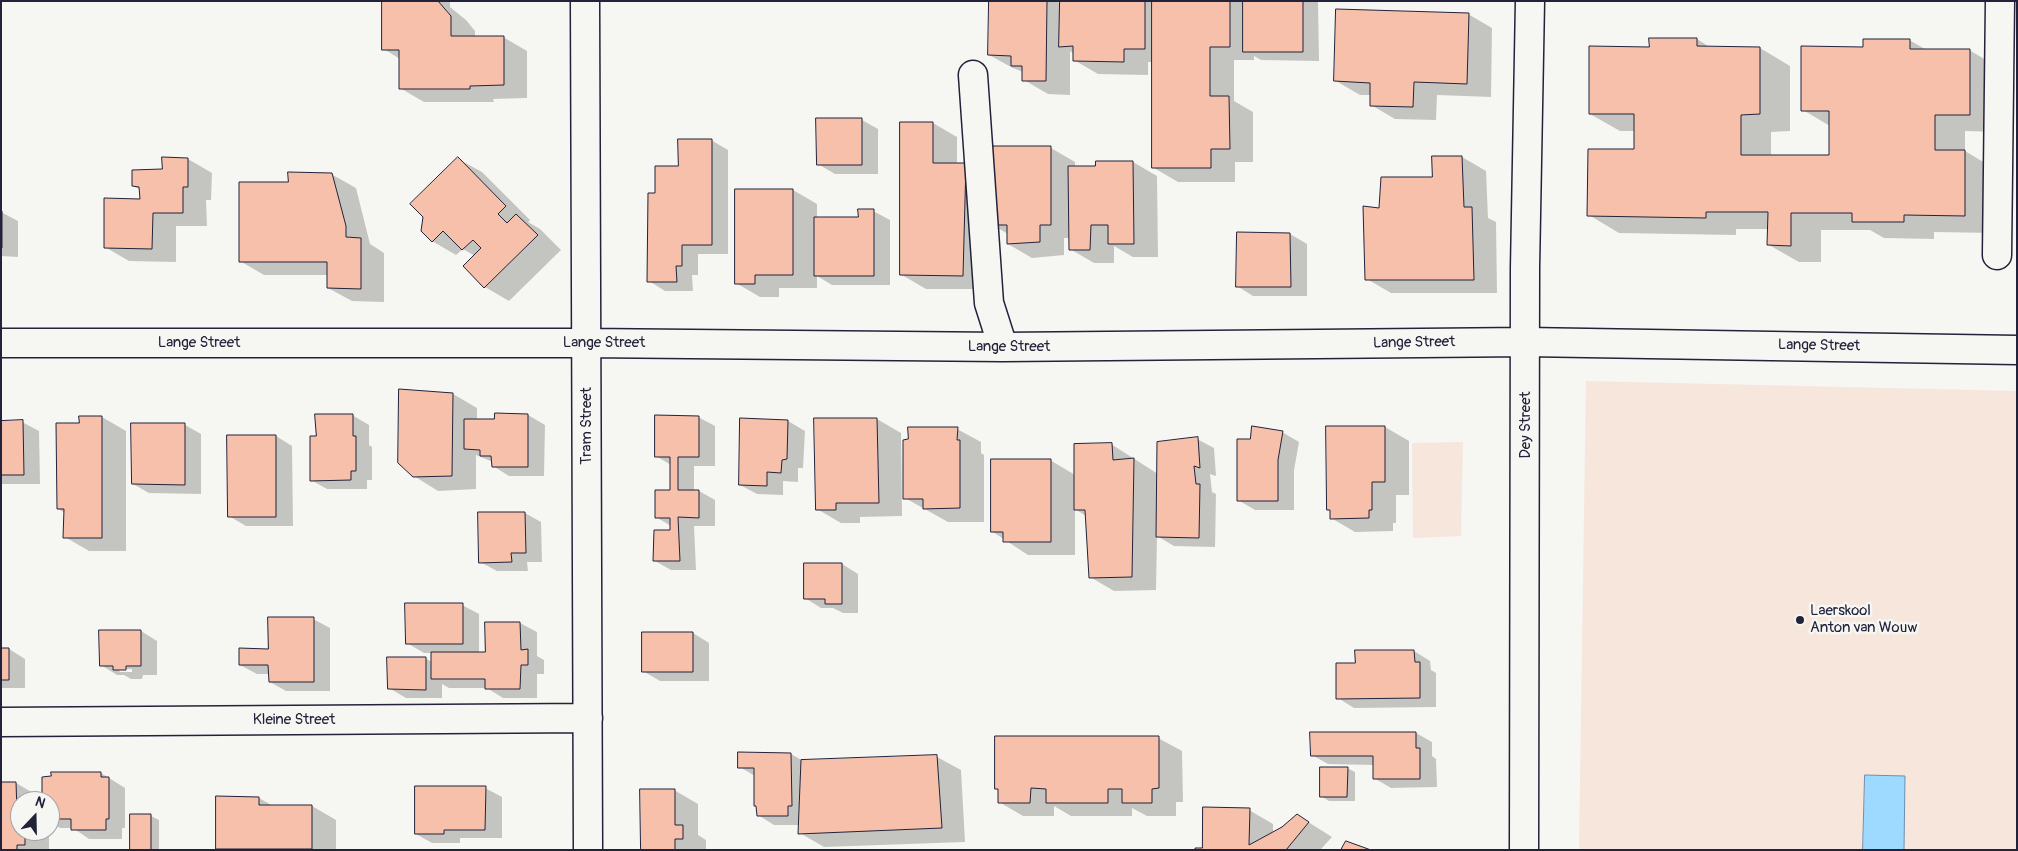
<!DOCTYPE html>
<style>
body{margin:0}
#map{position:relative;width:2018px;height:851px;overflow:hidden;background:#f6f6f2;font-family:Pangolin,sans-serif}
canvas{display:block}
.frame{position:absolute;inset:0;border:2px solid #22223b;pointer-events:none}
.north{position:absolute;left:10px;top:791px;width:50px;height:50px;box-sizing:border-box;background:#f6f6f2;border:1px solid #a1a1a9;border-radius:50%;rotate:21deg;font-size:14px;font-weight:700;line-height:20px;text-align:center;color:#22223b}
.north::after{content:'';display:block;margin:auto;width:18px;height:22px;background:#22223b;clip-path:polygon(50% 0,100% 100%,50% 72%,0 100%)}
</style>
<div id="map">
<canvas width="2018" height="851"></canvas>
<div class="frame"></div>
<div class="north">N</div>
</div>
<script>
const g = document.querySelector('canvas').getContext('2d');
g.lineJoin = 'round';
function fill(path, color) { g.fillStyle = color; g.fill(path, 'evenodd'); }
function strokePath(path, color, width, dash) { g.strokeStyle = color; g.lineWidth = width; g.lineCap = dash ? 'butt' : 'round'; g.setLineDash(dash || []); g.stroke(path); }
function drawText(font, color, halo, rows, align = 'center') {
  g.font = font + ' Pangolin,sans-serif'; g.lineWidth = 5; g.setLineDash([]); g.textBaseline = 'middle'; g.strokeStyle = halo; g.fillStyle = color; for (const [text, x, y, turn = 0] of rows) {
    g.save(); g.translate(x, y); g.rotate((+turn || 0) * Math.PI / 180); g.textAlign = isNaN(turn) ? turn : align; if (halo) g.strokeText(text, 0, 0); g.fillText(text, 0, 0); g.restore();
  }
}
fill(new Path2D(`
 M1586,381L2017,391V850H1579Z
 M1463,442L1461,536L1413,538L1412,443Z`), '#f6e6dc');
const water = new Path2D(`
 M1865,775L1905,776L1904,850H1863Z`);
fill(water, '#9edaff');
strokePath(water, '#6c90b1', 1);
fill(new Path2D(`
 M383,1H450V7L466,20L475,31V37H503L527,51V98L493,99L494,102H424L400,88V59L384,49Z
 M990,1H1056L1061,4V1H1241L1245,4V1H1318L1319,61L1261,60L1254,56V60H1234V101L1253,112V162H1235V182H1178L1154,168L1153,62H1148V75L1098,74L1074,60V54L1070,51V95L1048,94L1024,80L1023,72L1013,68L989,55Z
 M1468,14L1492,28L1491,97L1437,95L1436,120L1395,119L1371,105L1372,95H1360L1336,81Z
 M1697,39L1711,48H1760L1790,66V131L1771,132V156H1830V126L1803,110L1865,48L1909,40L1927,50H1969L2000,68V132L1965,131V151L1995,169V233L1934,232V239L1884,238L1870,230H1821V262H1799L1769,245V229H1736V235L1619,233L1589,215L1635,150V131H1620L1590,114L1650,48Z
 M862,120L878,129V174H835L818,164Z
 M933,123L957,137V164L1051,148L1075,162V167H1096L1097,163L1133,162L1157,176L1158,257H1133L1114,246V263H1094L1070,249V238H1064V255L1032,258L1008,244V234L991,224L987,289H926L902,275Z
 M711,140L728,150V254H698V275H692L693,291H665L649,281L657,194L679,167Z
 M1433,157H1462L1486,171L1488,218L1496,222L1497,293H1391L1367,279L1380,209L1433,178Z
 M188,159L212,173L211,200H206L207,226H176V262L129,261L105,247L141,200V190L133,186Z
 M458,159L482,172L530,220L528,222L540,229L561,250L509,301L485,287L465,266L475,256L463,249L456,255L432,241Z
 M331,174L356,188L370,244L384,253V302L352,301L328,288V275H264L240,261L290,184Z
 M793,190L817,204V218H860L873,211L890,220V285H832L817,276V288H779V297H760L736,283Z
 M1,212L18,221V257L1,256Z
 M1238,233L1290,234L1307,244V296H1253L1237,286Z
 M400,390L453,394L477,408V421H496V415H528L545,425L544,476H509L493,466V462L476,455V489L438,491L414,476Z
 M352,415L369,425V445L372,447V480H367V489H327L311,480L317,437Z
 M102,417L126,431V551H89L65,537V513L58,509L80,424Z
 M698,417L715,426V466H694V491H699L715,500V526H694L696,570H671L655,561L671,531V526L656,517L671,491V465L656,456Z
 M877,419L901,433L902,516L860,517V523H841L817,509Z
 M742,420L788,421L805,431L803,468H798V482L783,481V495L757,494L740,485Z
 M1,422H22L39,431L40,484H1Z
 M185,425L201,434V494L149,493L133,484Z
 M1385,427L1409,441V495H1396V523H1393V531L1355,532L1331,518V511L1328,509Z
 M957,429L981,442V453L984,455V522H948L905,498L909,441Z
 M1282,432L1299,442L1294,470V510H1255L1238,500L1251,440Z
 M276,436L292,446L293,526H246L229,516Z
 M1197,439L1214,448L1216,476L1210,474L1212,492L1216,494L1215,547L1174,546L1157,536L1156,590L1114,591L1090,577L1086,516L1075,509V555H1028L993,532L1050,460L1075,475L1111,444L1158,474Z
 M525,513L541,522L542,562H527L528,571H497L480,562Z
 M842,564L858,574V613H843L833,608H821L805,598Z
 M462,605L479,614V653H486V623H520L537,632V656L544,660V674H537V698H503L487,688H449L442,684V698H406L389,688L425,658L432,662V653H424L407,643Z
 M313,619L330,628V691H286L270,682V674H257L240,665L269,650Z
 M141,631L157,641V675H143L142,679H131L124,675H117L101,665ZM118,669H132V672H120Z
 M693,633L709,643V681H660L643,671Z
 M1,649H9L25,659V688H1Z
 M1414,651L1430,661L1431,670L1436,673V707L1354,708L1338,698L1357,665Z
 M1416,733L1432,742V756L1436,759L1437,787L1391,788L1374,778V765L1328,764L1312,755Z
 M1158,738L1182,751L1183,802H1176V816H1147L1132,808V816H1071L1054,806V816H1023L999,802V790L996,788Z
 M791,754L805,762L937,757L961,770L965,842L824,847L800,833V825H774L758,815L755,776L740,767Z
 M1347,768L1355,772V801H1329L1321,796Z
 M101,773L125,788V828H122V839H89L73,828H60L50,822V801H43Z
 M1,783H16L40,797V801H20V831H49V850H1Z
 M485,788L502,797V838H460V843H432L416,834Z
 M674,790L698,804V835L706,840V850H642Z
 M217,798H259L273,806H312L336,820V850H219L217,849Z
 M1249,810L1273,824V833L1297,815L1332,837L1320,850H1197L1203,849Z
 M131,816H151L159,820V850H131Z`), '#0003');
const building = new Path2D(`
 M382,1H438L451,16V36H504V85L470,86V89H399V50H382Z
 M989,1H1047L1046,81H1022V66H1011V56L988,55Z
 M1060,1H1145V49H1124V62L1073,61V46L1059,47Z
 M1152,1H1230V47H1210V96H1229L1230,149H1211V168H1152Z
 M1243,1H1303V52H1243Z
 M1336,9L1469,13L1467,84L1414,82L1413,107L1370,106V83L1334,81Z
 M1649,38H1697V46L1760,47V114L1741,115V155H1829V111H1801V46L1863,47V39H1910V49H1970V115H1935V150H1965V216L1904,215V222H1852V213H1791V246L1767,245L1768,212H1706V218L1587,216L1588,149H1634V114H1589V46L1649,47Z
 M816,118H862V165H817Z
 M900,122H933V163H966L963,276L900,275Z
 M678,139H712V245H682V266H676L677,282H647L648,193H655V166H678Z
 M989,146H1051V225H1040V242L1007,244V225H990Z
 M1432,156H1462L1464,207H1472L1474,280H1365L1363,206L1379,208L1381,177H1432Z
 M162,157L188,158V187H183V213H153L152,249L104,248V198L140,199L139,187L132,186V170L162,169Z
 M458,157L506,206L498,214L507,223L516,214L538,235L484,288L463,266L481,248L473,240L462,250L443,231L432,242L421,231L423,217L410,204Z
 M1096,161H1133L1134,244H1108V225H1091L1090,250H1069L1068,166H1095Z
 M288,172L332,173L346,226V237L361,238V289L327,288V262H239V182H288Z
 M735,189H793V275H755V284H735Z
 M858,209H874V276H814V217H858Z
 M1,211H2V248H1Z
 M1237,232L1290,233L1291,287H1236Z
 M399,389L453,393L452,476L413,477L398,463Z
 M495,413L528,414V467H492L491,456H480V450L464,449V419H494Z
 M315,414H353V436H356V471H351V480L310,481V436H316Z
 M655,415L699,416V457H678V490H699V518L678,517L680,561H653L654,530H670V518H655V490H670V457H655Z
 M79,416H102V538H63L64,509H57L56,423H79Z
 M740,418L788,420L787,459L782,460L781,473L767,472V486L739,485Z
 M814,418H877L879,503H836V510H816Z
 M23,420L24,475H1V421Z
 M131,423H185V485L132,484Z
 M1252,426L1283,431L1278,460V501H1237V439H1250Z
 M1326,426H1385V482H1372V510H1369V518L1330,519V510H1327Z
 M908,427H958L957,440H960V508L923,509V499H903V440L908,439Z
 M227,435H276V517H228Z
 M1198,437L1200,468L1194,466L1196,484H1200L1199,538L1156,537L1157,442Z
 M1112,443L1113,460L1134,458L1132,577L1089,578L1085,510H1074V444Z
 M991,459H1051V542H1003V532H991Z
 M478,512H525L526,553H511L512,562L479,563Z
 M804,563H842V604H825V599H804Z
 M405,603H463V644H406Z
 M268,617H314V682H269L268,665H239V648L268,649Z
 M485,622H520L521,650L528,649V665H521L520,689H485V679H431V652H485Z
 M99,630H141V666H126V670H113V666H100Z
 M642,632H693V672H642Z
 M1,648H9V680H1Z
 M1355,650H1414L1415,662H1420V698L1336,699V663H1355Z
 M387,657H426V690L388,689Z
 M1310,732H1416V748H1420V779H1373V756H1311Z
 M995,736H1159V788L1152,789V803H1122V789H1108V803H1046V789L1031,788L1030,803H998V789H995Z
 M738,752L791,753L792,806H788V816H757L756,806H754V768H738Z
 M937,755L942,828L798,834L801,760Z
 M1320,767H1348L1347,797H1320Z
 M51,772H101V777H109V819H106V830H71V819H50V801H42V777L51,776Z
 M1,782H16L17,812H20V831H25V845H17V850H1Z
 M415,786H486L485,830H444V834H415Z
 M640,789H675V825H683V839H675V850H641Z
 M216,796L259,797V805H312V849H216Z
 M1203,807L1250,808L1249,845L1282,827L1297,814L1309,822L1286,850H1195V848H1202Z
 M130,814H151V850H130Z
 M1346,841L1371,850H1341Z`);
fill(building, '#f7c0aa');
strokePath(building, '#22223b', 1);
const minor = new Path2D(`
 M585,1L588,850
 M973,75L989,303L1003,347
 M1997,255L2000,1
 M1,343H586L1003,347L1526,342L2017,350
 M1,722L588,718
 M1524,850L1525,268L1530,1`);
strokePath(minor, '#22223b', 31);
strokePath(minor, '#f6f6f2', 28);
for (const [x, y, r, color] of [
 [1800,620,5,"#22223b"]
]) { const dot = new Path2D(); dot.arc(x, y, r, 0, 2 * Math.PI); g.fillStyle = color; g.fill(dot); strokePath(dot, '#f6f6f2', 2); }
drawText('15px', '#22223b', '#f6f6f2', [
 ["Lange Street",199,343],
 ["Lange Street",604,343],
 ["Lange Street",1414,343,-1],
 ["Lange Street",1819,346,1],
 ["Lange Street",1009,347],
 ["Dey Street",1526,425,-90],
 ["Tram Street",587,426,-90],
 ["Kleine Street",294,720]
]);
drawText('15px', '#22223b', '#f6f6f2', [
 ["Laerskool",1810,611],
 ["Anton van Wouw",1810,628]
], 'left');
</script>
